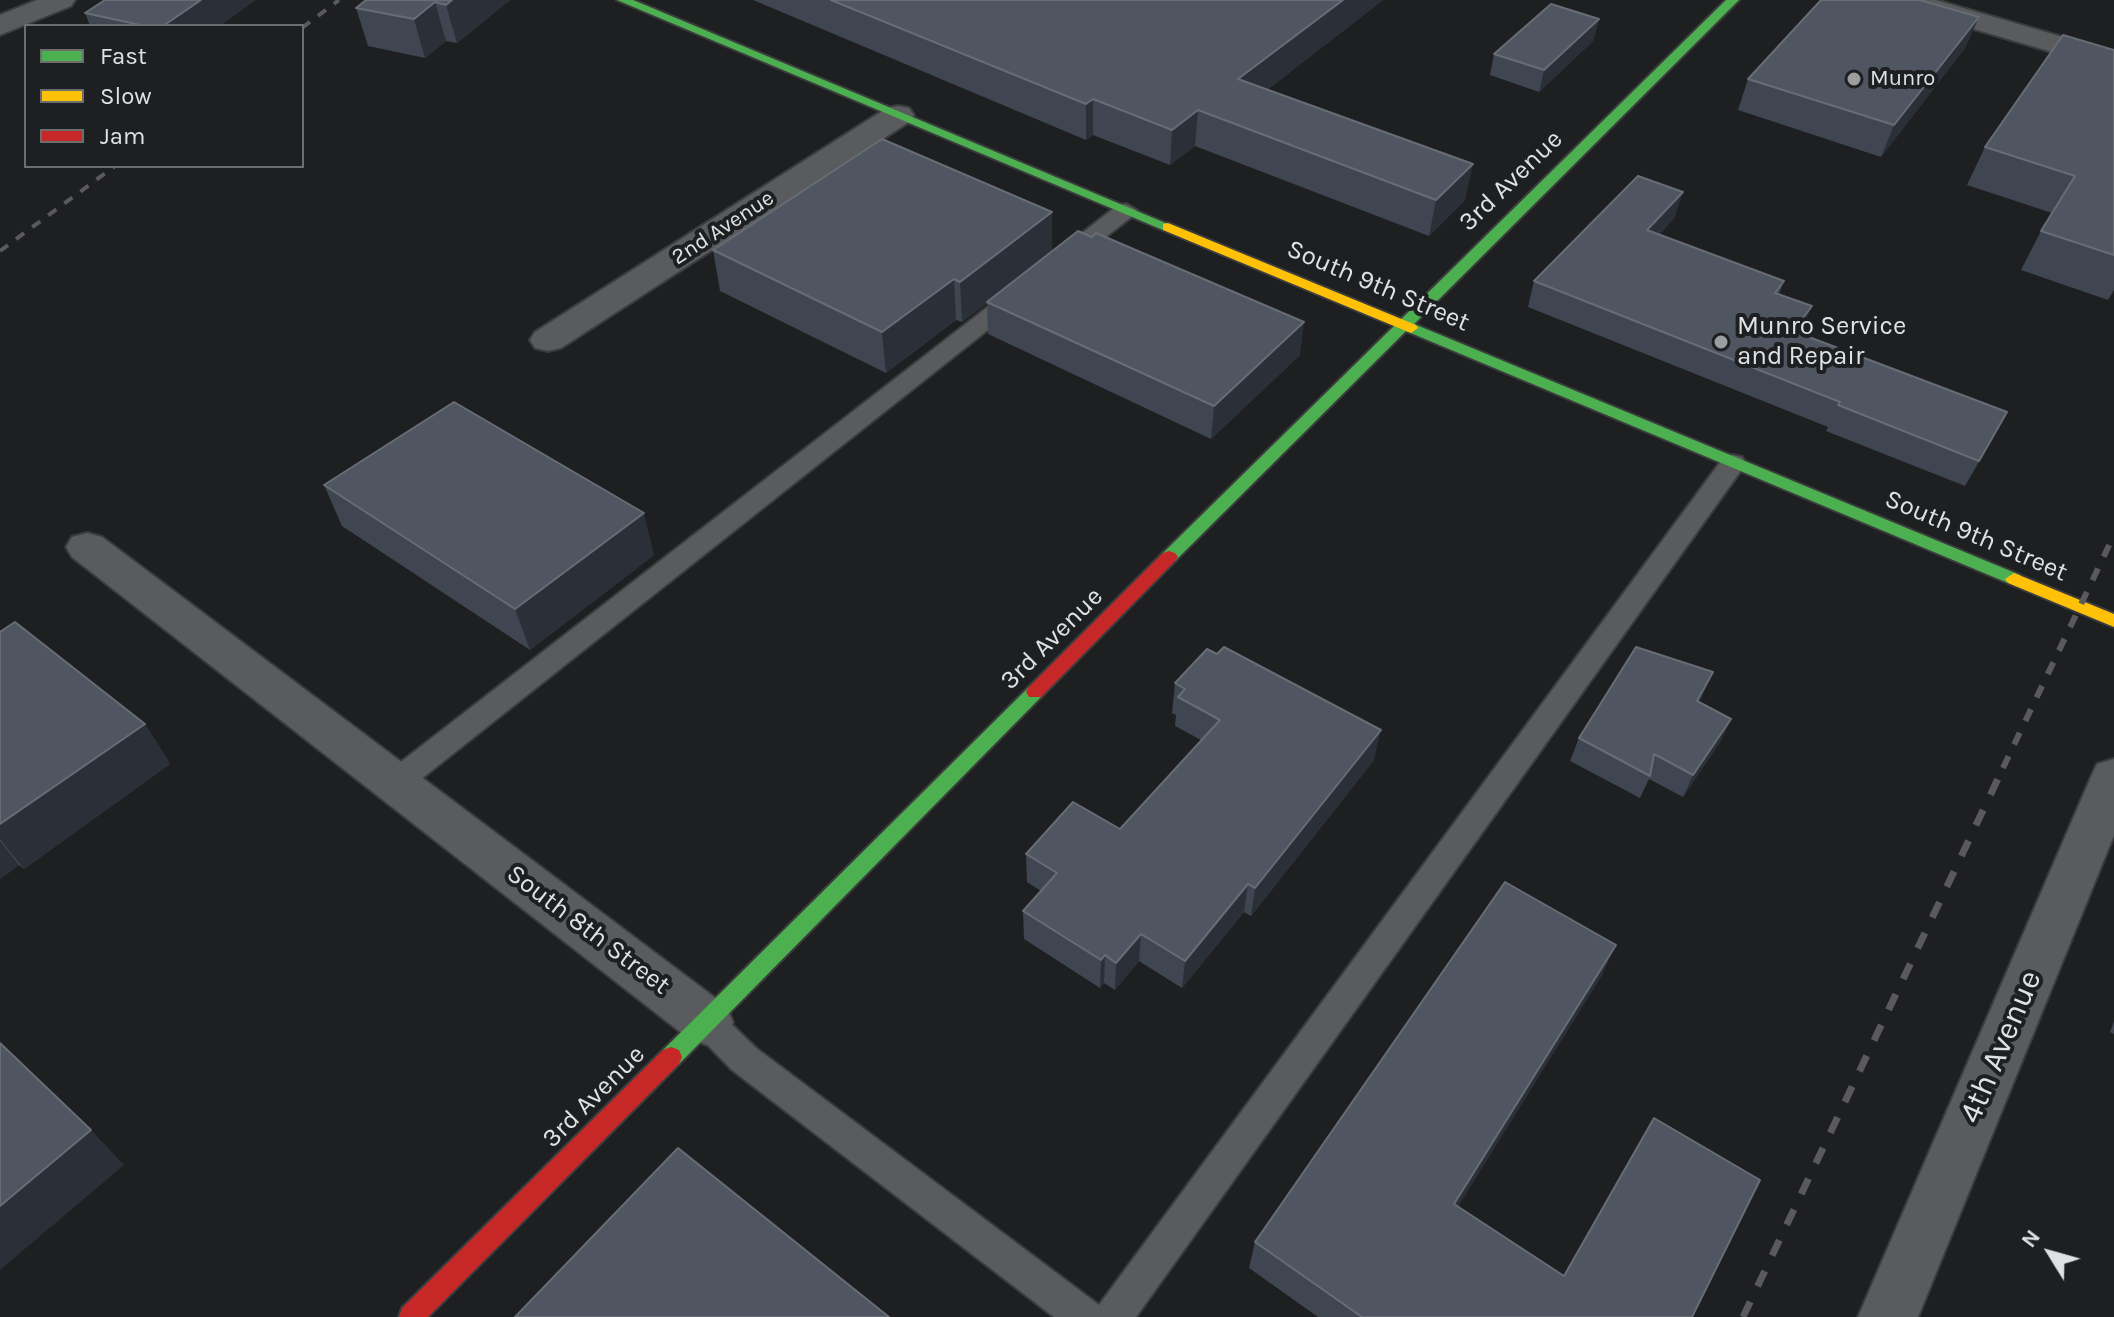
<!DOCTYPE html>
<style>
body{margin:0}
#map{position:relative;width:2114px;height:1317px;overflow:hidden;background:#1e1f20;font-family:Karla,sans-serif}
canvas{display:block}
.legend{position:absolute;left:24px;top:24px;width:280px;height:144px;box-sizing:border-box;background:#1d1f21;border:2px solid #6b6d6f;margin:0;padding:10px 14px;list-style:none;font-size:24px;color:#e0e1e3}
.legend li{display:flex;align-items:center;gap:16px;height:40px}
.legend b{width:40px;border:2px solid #6b6d6f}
.north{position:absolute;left:2010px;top:1213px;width:80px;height:80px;-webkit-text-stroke:6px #1d1f21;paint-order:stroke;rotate:307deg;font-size:22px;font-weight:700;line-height:32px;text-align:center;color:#e0e1e3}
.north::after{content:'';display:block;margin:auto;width:28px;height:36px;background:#e0e1e3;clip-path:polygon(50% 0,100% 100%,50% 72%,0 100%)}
</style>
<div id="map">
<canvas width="2114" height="1317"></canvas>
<ul class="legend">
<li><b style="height:10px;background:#4caf50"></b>Fast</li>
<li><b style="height:10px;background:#ffc107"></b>Slow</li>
<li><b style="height:10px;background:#c62828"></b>Jam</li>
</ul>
<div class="north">N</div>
</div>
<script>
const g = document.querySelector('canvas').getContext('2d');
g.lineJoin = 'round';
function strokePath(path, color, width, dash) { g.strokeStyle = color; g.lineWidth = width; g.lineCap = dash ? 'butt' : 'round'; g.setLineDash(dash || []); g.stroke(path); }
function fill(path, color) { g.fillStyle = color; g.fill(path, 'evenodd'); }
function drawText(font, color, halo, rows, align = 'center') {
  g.font = font + ' Karla,sans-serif'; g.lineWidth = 8; g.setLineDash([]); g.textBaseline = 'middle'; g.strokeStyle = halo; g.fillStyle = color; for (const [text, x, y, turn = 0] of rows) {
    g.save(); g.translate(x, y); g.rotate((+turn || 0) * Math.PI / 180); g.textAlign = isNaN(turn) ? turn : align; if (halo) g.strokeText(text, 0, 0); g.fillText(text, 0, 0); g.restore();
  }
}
const lane = new Path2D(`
 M1126,204L1137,210L1134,215L1075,261H1059L1056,256L1059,251L1118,205Z
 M1015,290L1026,297L1023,302L406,791L395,795L384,791L380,783L384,775L1007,292Z
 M1733,455L1742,457L1746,463L1742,469L1136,1317H1054L732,1070L695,1032L690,1022L695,1012L707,1007L719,1012L756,1048L1099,1305L1724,457Z`);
const street = new Path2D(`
 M37,0H75L71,6L0,35V15Z
 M1891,0H1936L2114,52V70L1895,6Z
 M898,106L909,108L914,115L909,122L561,348L548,351L535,348L530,340L535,332L887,108Z
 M87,533L102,537L726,1006L733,1022L726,1038L707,1045L688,1038L72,557L66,547L72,537Z
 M2114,759V835L1918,1317H1858L2091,777L2097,764Z`);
const fast = new Path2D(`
 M617,0H633L1175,227L1173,230H1163Z
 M1726,0H1739L1414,324L2020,575L2023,579L2020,583H2008L1406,331L1175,561H1163L1160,557L1163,553Z
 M1035,685L1041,687L1044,692L1041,697L679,1064L671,1067L663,1064L660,1057L663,1050L1029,687Z`);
const slow = new Path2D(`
 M1168,223L1416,325L1418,328L1411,333L1406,331L1163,230V224Z
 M2014,573L2114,614V627L2008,583L2005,579Z`);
const jam = new Path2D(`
 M1169,551L1175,553L1178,557L1175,561L1041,697H1029L1026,692L1029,687L1163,553Z
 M671,1047L679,1050L682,1057L679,1064L428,1317H399L402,1308L663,1050Z`);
strokePath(lane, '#3b3c3d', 4);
strokePath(street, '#3b3c3d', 4);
strokePath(fast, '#3b3c3d', 4);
strokePath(slow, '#3b3c3d', 4);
strokePath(jam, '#3b3c3d', 4);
fill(lane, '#5a5b5c');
fill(street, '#5a5b5c');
fill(fast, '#4caf50');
fill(slow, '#ffc107');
fill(jam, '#c62828');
strokePath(new Path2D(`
 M302,28L339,0
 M0,251L115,166`), '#5a5a5c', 4, [10, 10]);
strokePath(new Path2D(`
 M2003,768L2114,535`), '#5a5a5c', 6, [13, 13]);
strokePath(new Path2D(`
 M1743,1317L2004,766`), '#5a5a5c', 7, [17, 17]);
fill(new Path2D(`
 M366,0H510L457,43L446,41L425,58L368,46L356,8Z
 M753,0H1383L1267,90L1465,200L1429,236L1195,146L1170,165L1093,135L1086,140Z
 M85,13L220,26H90Z
 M1979,17L1965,48L1881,157L1738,110L1748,79Z
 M1599,19L1593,41L1539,92L1490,75L1494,54Z
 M2114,50V290L2108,300L2021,270L2041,231L2052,213L1967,185L1985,147Z
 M1052,212V251L1300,355L1211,439L988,334L987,303L962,322L956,320L886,373L720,291L713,250Z
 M1675,217L1659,235L1784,281L1779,294L1812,306L1800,333L1993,438L1965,486L1826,431L1828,427L1528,307L1534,281Z
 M324,485L654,555L530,650L342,526Z
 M0,632L145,724L170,764L24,869L19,865L0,879Z
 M1175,683L1374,760L1251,916L1244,912L1182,988L1139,961L1115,990L1104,983L1100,988L1024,939L1023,911L1041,891L1027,882L1026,854L1120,829L1201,740L1175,726L1176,715L1172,713Z
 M1703,695L1699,702L1731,719L1720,742L1683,797L1649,779L1640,798L1570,761L1579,738Z
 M1602,975L1458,1206L1564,1276L1692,1317H1318L1249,1268L1255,1242Z
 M2114,1021V1034L2110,1032Z`), '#3f4651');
fill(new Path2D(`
 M201,0H256L220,26H163Z
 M452,0H510L457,43L446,5Z
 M1343,0H1383L1235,115L1238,79Z
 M435,2L446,41L425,58L414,19Z
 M1979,17L1965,48L1881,157L1894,125Z
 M1599,19L1593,41L1539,92L1544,70Z
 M1093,99V135L1086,140V104Z
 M1198,110L1195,146L1170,165L1172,130Z
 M1473,164L1465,200L1429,236L1436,200Z
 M1683,192L1675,217L1639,256L1647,230Z
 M1052,212V252L962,322L960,282Z
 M954,279L956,320L886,373L882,332Z
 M1812,306L1801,332L1783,356L1793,331Z
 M1304,322L1300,355L1211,439L1214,406Z
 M2007,412L1993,438L1965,486L1979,461Z
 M644,513L654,555L530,650L515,609Z
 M1713,672L1703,695L1687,724L1697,701Z
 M1731,719L1720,742L1683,797L1693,775Z
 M145,724L170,764L24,869L0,839V824Z
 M1381,730L1374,760L1251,916L1255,888Z
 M0,841L19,865L0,879Z
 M1248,884L1244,912L1182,988L1185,961Z
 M1141,934L1139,961L1115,990L1116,963Z
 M1616,945L1602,975L1443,1231L1454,1204Z
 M1105,955L1104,983L1100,988L1101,960Z
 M91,1130L124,1165L0,1270V1206Z`), '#2b2f37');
const building = new Path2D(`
 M105,0H201L163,26H145L85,13Z
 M366,0H452L446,5L435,2L414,19L356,8Z
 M831,0H1343L1238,79L1473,164L1436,200L1198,110L1172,130L1093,99L1086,104Z
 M1821,0H1920L1979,17L1894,125L1748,79Z
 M1551,4L1599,19L1544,70L1494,54Z
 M2063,35L2114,50V255L2041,231L2075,176L1985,147Z
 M882,139L1052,212L960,282L954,279L882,332L713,250Z
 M1638,176L1683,192L1647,230L1784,281L1775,293L1812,306L1793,331L2007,412L1979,461L1838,405L1840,402L1534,281Z
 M1078,231L1092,237L1096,233L1304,322L1214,406L987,302Z
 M454,402L644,513L515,609L324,485Z
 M15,622L145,724L0,824V632Z
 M1224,647L1381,730L1255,888L1248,884L1185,961L1141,934L1116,963L1105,955L1101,960L1023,911L1057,873L1026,854L1073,802L1120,829L1220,720L1178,697L1185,689L1175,683L1207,649L1217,654Z
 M1636,647L1713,672L1697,701L1731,719L1693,775L1654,754L1650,776L1579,738Z
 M1505,882L1616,945L1454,1204L1564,1276L1654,1118L1760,1180L1692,1317H1362L1255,1242Z
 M0,1043L91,1130L0,1206Z
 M678,1148L889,1317H515Z`);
fill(building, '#505661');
strokePath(building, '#676c75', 2);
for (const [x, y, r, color] of [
 [1854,79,8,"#9c9d9f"],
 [1721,342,8,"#9c9d9f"]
]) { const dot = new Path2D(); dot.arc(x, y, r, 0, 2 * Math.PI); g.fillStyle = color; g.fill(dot); strokePath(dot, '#1d1f21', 3); }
drawText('22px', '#e0e1e3', '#1d1f21', [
 ["Munro",1870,79]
], 'left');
drawText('22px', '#e0e1e3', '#1d1f21', [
 ["2nd Avenue",723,228,-33]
]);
drawText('26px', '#e0e1e3', '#1d1f21', [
 ["3rd Avenue",1511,181,-44],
 ["South 9th Street",1378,286,23],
 ["South 9th Street",1976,536,23],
 ["3rd Avenue",1052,639,-45],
 ["South 8th Street",588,930,37],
 ["3rd Avenue",594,1097,-45]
]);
drawText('26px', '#e0e1e3', '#1d1f21', [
 ["Munro Service",1737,327],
 ["and Repair",1737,357]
], 'left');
drawText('32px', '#e0e1e3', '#1d1f21', [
 ["4th Avenue",2001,1047,-67]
]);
</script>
